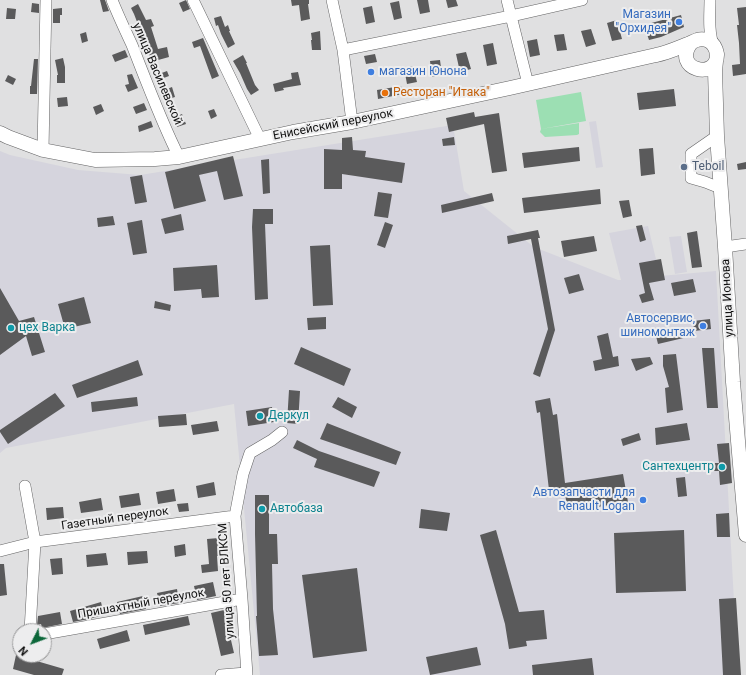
<!DOCTYPE html>
<meta charset="utf-8">
<style>
body{margin:0}
#map{position:relative;width:746px;height:675px;overflow:hidden;background:#e0e0e1;font-family:Roboto,sans-serif}
canvas{display:block}
.north{position:absolute;left:12px;top:623px;width:40px;height:40px;box-sizing:border-box;background:#ededee;border:1px solid #959596;border-radius:50%;rotate:228deg;font-size:11px;font-weight:700;line-height:16px;text-align:center;color:#111}
.north::after{content:'';display:block;margin:auto;width:14px;height:18px;background:#0c673a;clip-path:polygon(50% 0,100% 100%,50% 72%,0 100%)}
</style>
<div id="map">
<canvas width="746" height="675"></canvas>
<div class="north">N</div>
</div>
<script>
const g = document.querySelector('canvas').getContext('2d');
g.lineJoin = 'round';
function fill(path, color) { g.fillStyle = color; g.fill(path, 'evenodd'); }
function strokePath(path, color, width, dash) { g.strokeStyle = color; g.lineWidth = width; g.lineCap = dash ? 'butt' : 'round'; g.setLineDash(dash || []); g.stroke(path); }
function drawText(font, color, halo, rows, align = 'center') {
  g.font = font + ' Roboto,sans-serif'; g.lineWidth = 4; g.setLineDash([]); g.textBaseline = 'middle'; g.strokeStyle = halo; g.fillStyle = color; for (const [text, x, y, turn = 0] of rows) {
    g.save(); g.translate(x, y); g.rotate((+turn || 0) * Math.PI / 180); g.textAlign = isNaN(turn) ? turn : align; if (halo) g.strokeText(text, 0, 0); g.fillText(text, 0, 0); g.restore();
  }
}
fill(new Path2D(`
 M596,121L603,167L596,168L589,122Z
 M453,125L464,191L534,247L618,280H621L609,233L648,226L660,276L716,271L738,675H260L234,404L6,448L0,453V151L10,155L78,170L140,175Z
 M681,236L687,272L675,274L669,237Z`), '#d5d4dd');
fill(new Path2D(`
 M581,92L586,121L541,129L536,100Z
 M579,123V134L577,135L545,137L540,132L541,129Z`), '#9cdfb3');
fill(new Path2D(`
 M100,0H105L109,11L103,12Z
 M186,0L190,9L183,12L179,3Z
 M291,0H309V4H308L310,19L301,21L299,5L292,6Z
 M417,0H428L430,12L420,14Z
 M446,0H456L458,6L448,8Z
 M399,1L402,18L394,20L390,3Z
 M32,3L39,4V13L31,12Z
 M138,4L146,20L151,19L154,26L151,27L158,49L167,47L169,57L151,62L147,46L145,47L143,40H144L134,14L131,8Z
 M372,6L375,22L366,24L363,8Z
 M746,7V74L733,76L732,65L740,64L739,43L737,25H739L737,8Z
 M7,8L16,9L15,19H6Z
 M62,8V15H60V23H53V9Z
 M681,15L684,27L661,37L649,40L644,25Z
 M221,16L225,27L228,25L230,31H229L235,44L228,48L221,34L218,25L216,26L214,18Z
 M617,20L622,39L612,41L607,23Z
 M591,29L596,44L586,47L581,31Z
 M320,31L321,50H312L311,40H312L311,33Z
 M86,32L88,41L82,43L80,34Z
 M564,34L567,50L557,51L554,35Z
 M203,38L219,76L212,79L200,46L194,48L192,42Z
 M537,39L540,55L530,57L527,41Z
 M493,43L497,64L487,66L483,45Z
 M125,50L128,57L115,62L112,55Z
 M466,52L471,69L460,72L456,54Z
 M375,54L377,62L366,64L364,56Z
 M243,55L247,63H246L255,85L259,90L251,95L247,89L240,73L233,61Z
 M63,58L65,67V83H57V75H58L55,60Z
 M34,59H38L37,94H30V86H31Z
 M440,60L442,75L432,77L430,61Z
 M413,66L417,82L407,84L404,68Z
 M167,71L169,76L161,79L159,74Z
 M298,72L301,85L283,88L284,90L275,92L273,84L292,79L291,73Z
 M132,74L138,88L128,92L125,85L129,84L127,75Z
 M8,75L16,79L13,85L5,81Z
 M401,86L403,94L378,99L377,90Z
 M172,87L175,97L165,100L162,91Z
 M674,89L676,106L639,110L637,93Z
 M67,97L68,106L58,107L57,98Z
 M144,103L147,110L136,114L133,107Z
 M101,104L104,111L96,115L93,107Z
 M214,109L217,116L211,119L208,111Z
 M474,112L475,117L499,113L507,171L492,173L484,124L449,132L446,118Z
 M182,114L186,124L177,127L173,118Z
 M151,121L153,127L139,132L138,126Z
 M352,137L353,150L366,151L365,157L405,163L402,183L342,174V189H324V149L342,150V138Z
 M454,137L455,145L443,146L442,139Z
 M579,147L580,161L524,168L522,153Z
 M653,148L655,174L641,176L639,149Z
 M233,156L243,196L224,200L217,171L199,175L206,201L174,209L165,172Z
 M269,159L270,193L263,194L261,160Z
 M746,162V169L738,170L737,164Z
 M142,175L147,202L135,204L130,177Z
 M600,189L601,204L524,213L522,198Z
 M378,192L392,194L388,218L374,216Z
 M492,193L494,201L442,213L441,205Z
 M629,200L632,216L623,218L619,201Z
 M253,209H273V224H265L268,299L255,300L252,227Z
 M181,214L184,230L165,234L161,219Z
 M113,216L115,225L98,227L97,218Z
 M142,220L147,253L133,255L127,223Z
 M385,222L393,225L385,248L377,245Z
 M642,225L646,240L640,242L636,226Z
 M538,230L540,238H538L555,330L540,377L533,374L548,329L531,239L508,244L507,236Z
 M697,231L702,267L692,268L687,233Z
 M594,236L597,251L564,257L561,241Z
 M330,245L333,305L313,306L310,246Z
 M661,259L665,280L649,283L654,300L642,303L639,295L645,293L639,263Z
 M217,265L219,297L202,298L201,289L174,291L173,268Z
 M579,274L584,290L569,294L564,278Z
 M693,279L696,292L674,296L671,283Z
 M0,288L19,321L34,317L45,352L32,356L26,336L0,355Z
 M84,297L91,323L65,329L58,304Z
 M155,301L171,305L170,311L154,308Z
 M326,317V329L308,330L307,318Z
 M710,319L711,329L694,331L693,321Z
 M690,328L692,336L658,344L656,336Z
 M608,333L613,357L618,356L619,366L595,371L593,361L602,359L597,336Z
 M301,347L351,369L344,386L294,364Z
 M702,348H714L718,408H707Z
 M676,354L683,410L667,413L665,388L669,387L663,366V355Z
 M650,357L653,364L636,371L631,359Z
 M138,360L143,375L77,398L72,385Z
 M289,390L300,391L298,424L287,423Z
 M55,393L65,406L8,444L0,432V430Z
 M137,397L138,406L92,412L91,402Z
 M338,397L357,407L352,418L332,407Z
 M550,398L553,415L557,414L565,483L623,474L628,502L568,512L564,488L549,490L540,412L537,413L535,401Z
 M272,407L274,422L248,426L246,411Z
 M186,414L187,425L159,427L158,416Z
 M217,421L219,431L193,435L191,425Z
 M327,423L401,452L396,465L320,439Z
 M687,423L690,440L656,445L655,428Z
 M639,433L641,440L623,446L621,439Z
 M297,440L319,451L380,472L374,487L314,467L317,459L293,448Z
 M729,443L732,483L720,485L719,471H712V463H719L717,444Z
 M685,477L687,496L678,497L676,478Z
 M214,482L216,495L198,498L196,486Z
 M174,489L176,501L158,504L156,492Z
 M139,493L141,505L121,508L119,496Z
 M255,495H269V534H277L278,564H272L273,609L278,655L259,656L256,616H257L255,534Z
 M101,498L103,510L81,513L79,502Z
 M188,503L189,511L179,512L177,504Z
 M63,507L64,518L47,520L46,508Z
 M421,509L450,513L447,531L419,528Z
 M729,513L730,537H717L716,514Z
 M496,530L519,612L544,610L547,639L526,641L527,646L509,649L505,624L480,535Z
 M684,530L686,591L616,593L614,533Z
 M219,538L221,556H217L218,571L202,573L201,565L209,564L207,539Z
 M185,544L186,555L175,557L174,546Z
 M147,551L148,563L128,565L127,552Z
 M106,553L108,565L87,567L86,555Z
 M62,558L63,574L52,575L50,559Z
 M0,564H4L7,595L0,596Z
 M357,568L367,651L313,658L302,575Z
 M213,582L216,596L197,600L194,586Z
 M177,589L179,603L160,606L157,593Z
 M143,596L146,609L120,614L117,602Z
 M736,598L741,675H723L719,599Z
 M101,602L104,615L89,619L73,622L70,611Z
 M224,610L234,653L221,656L211,613Z
 M60,612L62,624L42,628L41,624L37,625L38,616Z
 M188,616L190,625L145,635L143,625Z
 M127,630L130,641L100,649L97,639Z
 M477,647L481,665L430,675L426,657Z
 M16,655L64,669L62,675H34L13,669Z
 M592,658L594,675H533L532,665Z`), '#5a5a5b');
const minor = new Path2D(`
 M112,0C118,15 125,30 132,45C147,83 161,121 179,157
 M193,0L260,139
 M332,0L343,50L352,122
 M507,0L528,84
 M710,0C710,14 708,31 713,44
 M343,50L511,16L582,0
 M717,136L691,154V178L705,182L720,188
 M43,150L46,0
 M725,247L746,244
 M25,486L35,542L30,631
 M0,551L35,542L235,516
 M44,634L242,599
 M221,675L246,673
 M247,675L242,599L235,516L243,474L250,453L272,440L282,432`);
const major = new Path2D(`
 M716,61L715,71L717,136L725,247L733,382L746,535
 M0,133L8,137L43,150L95,160L155,159L179,157L293,132L352,122L510,88L656,55C667,53 678,48 688,44C691,43 694,41 697,40C701,39 705,39 709,41C714,44 716,48 717,54C718,81 671,70 691,43`);
strokePath(minor, '#636364', 12);
strokePath(major, '#636364', 15);
strokePath(minor, '#fff', 11);
strokePath(major, '#fff', 14);
for (const [x, y, r, color] of [
 [679,22,4,"#3f7fe0"],
 [371,72,4,"#3f7fe0"],
 [385,93,4,"#e8710a"],
 [684,167,4,"#5c6f8a"],
 [703,326,4,"#3f7fe0"],
 [11,328,4,"#0f9aa8"],
 [260,416,4,"#0f9aa8"],
 [722,467,4,"#0f9aa8"],
 [643,500,4,"#3f7fe0"],
 [262,509,4,"#0f9aa8"]
]) { const dot = new Path2D(); dot.arc(x, y, r, 0, 2 * Math.PI); g.fillStyle = color; g.fill(dot); strokePath(dot, '#ededee', 1.5); }
drawText('12px', '#366cbe', '#ededee', [
 ["Магазин",671,15],
 ["\"Орхидея\"",671,29],
 ["магазин Юнона",379,72,"left"],
 ["Автосервис,",695,319],
 ["шиномонтаж",695,333],
 ["Автозапчасти для",635,493],
 ["Renault Logan",635,507]
], 'right');
drawText('12px', '#111', '#ededee', [
 ["улица Василевской",157,74,67],
 ["Енисейский переулок",333,125,-11],
 ["улица Ионова",728,298,-93],
 ["Газетный переулок",115,519,-8],
 ["улица 50 лет ВЛКСМ",227,581,-94],
 ["Пришахтный переулок",141,604,-10]
]);
drawText('12px', '#c56008', '#ededee', [
 ["Ресторан \"Итака\"",393,93]
], 'left');
drawText('12px', '#4e5e75', '#ededee', [
 ["Teboil",692,167]
], 'left');
drawText('12px', '#0d838f', '#ededee', [
 ["цех Варка",19,328],
 ["Деркул",268,416],
 ["Сантехцентр",714,467,"right"],
 ["Автобаза",270,509]
], 'left');
</script>
